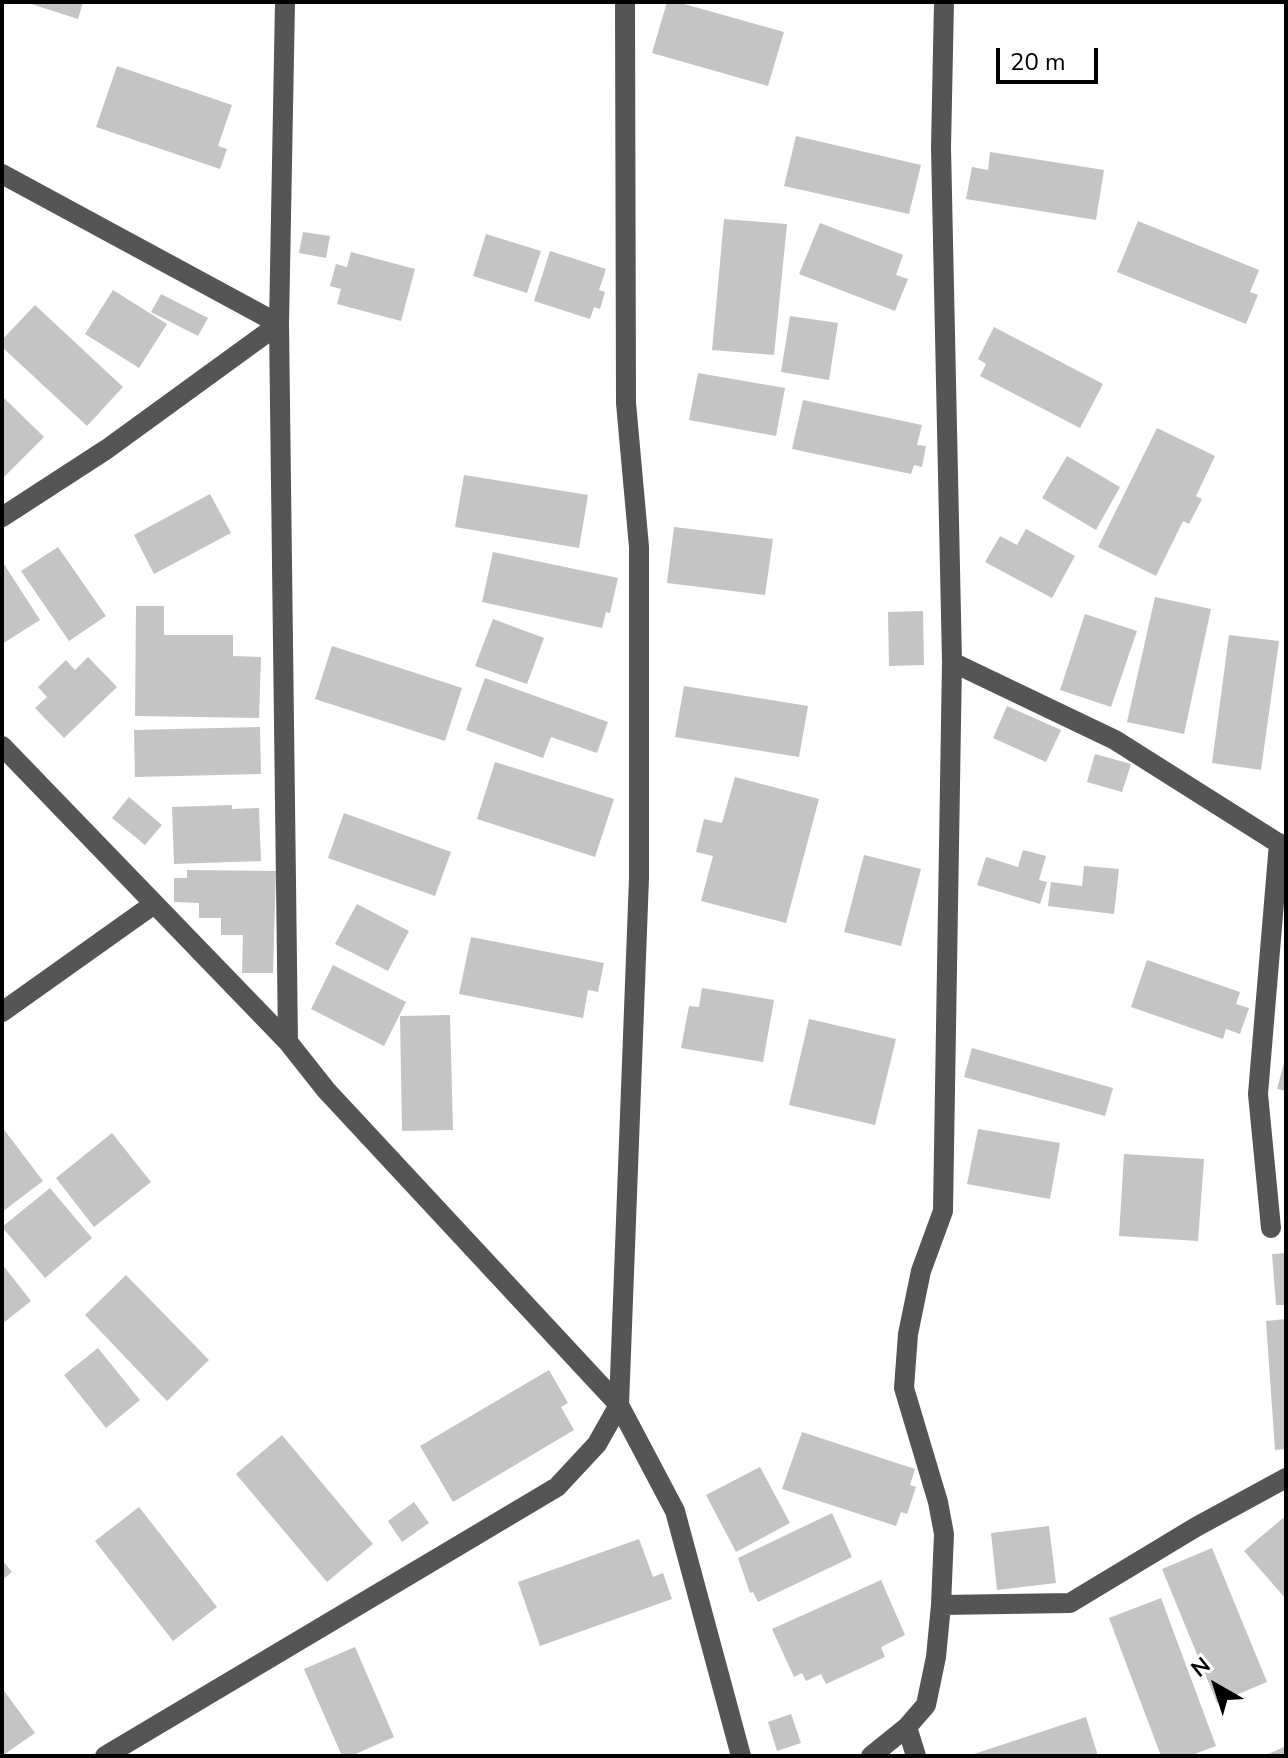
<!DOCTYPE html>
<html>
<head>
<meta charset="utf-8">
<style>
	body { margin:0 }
	#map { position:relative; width:1288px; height:1758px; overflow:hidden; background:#fff; font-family:"Nunito Sans",sans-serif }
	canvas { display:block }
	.frame { position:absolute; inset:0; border:4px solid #000; pointer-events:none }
	.north { position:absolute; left:1176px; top:1646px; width:80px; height:80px; -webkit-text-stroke:6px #fff; paint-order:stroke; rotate:321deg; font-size:22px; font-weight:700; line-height:32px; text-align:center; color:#000 }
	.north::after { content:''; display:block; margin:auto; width:28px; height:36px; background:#000; clip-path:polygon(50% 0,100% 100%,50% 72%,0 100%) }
	.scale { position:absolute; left:996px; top:48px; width:102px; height:36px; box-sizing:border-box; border:4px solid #000; border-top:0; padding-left:10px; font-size:24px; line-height:28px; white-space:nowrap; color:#000; -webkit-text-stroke:6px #fff; paint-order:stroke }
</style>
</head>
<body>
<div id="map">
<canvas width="1288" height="1758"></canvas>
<div class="frame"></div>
<div class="north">N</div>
<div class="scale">20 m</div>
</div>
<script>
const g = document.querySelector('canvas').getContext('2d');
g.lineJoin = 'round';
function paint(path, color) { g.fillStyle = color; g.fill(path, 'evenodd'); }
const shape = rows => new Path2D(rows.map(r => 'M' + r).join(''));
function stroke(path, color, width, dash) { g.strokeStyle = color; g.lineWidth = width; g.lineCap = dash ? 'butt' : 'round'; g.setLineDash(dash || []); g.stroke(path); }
const building = shape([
	[25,2,83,2,78,19],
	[667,2,677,2,784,32,768,86,652,53],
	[117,66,232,105,218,146,227,149,220,169,96,127],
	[796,136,921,165,909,214,784,186],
	[990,152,1104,170,1096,220,966,199,972,167,988,170],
	[724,219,787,224,774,355,712,350],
	[1138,221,1259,270,1250,292,1258,295,1246,324,1117,272],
	[820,223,903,255,896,275,908,279,895,311,799,274],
	[303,232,330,236,326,258,299,253],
	[486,234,541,251,527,293,473,276],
	[550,251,606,269,599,290,605,292,600,309,594,307,590,319,534,301],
	[351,252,415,269,401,321,337,304,341,289,330,286,336,264,347,267],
	[113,290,167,324,139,368,85,334],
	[161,294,208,318,198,336,151,312],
	[35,305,123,387,87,426,2,347,2,340],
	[790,316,838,323,829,380,781,372],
	[994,327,1103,384,1080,428,980,376,986,364,978,359],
	[698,373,785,388,776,436,689,420],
	[2,396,44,437,2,479],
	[803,400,922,425,917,445,926,446,922,467,914,465,911,474,792,449],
	[1157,428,1215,456,1196,496,1202,499,1189,524,1183,521,1156,576,1098,547],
	[1067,456,1120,487,1096,530,1042,498],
	[464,475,588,495,579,548,455,527],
	[210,494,231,533,154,574,134,535],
	[674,527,773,539,765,595,667,583],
	[1026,529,1075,556,1052,598,985,562,1000,536,1017,545],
	[58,547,106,616,69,641,21,571],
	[493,552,618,578,610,613,606,612,602,628,482,602],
	[2,561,40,620,2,644],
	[1155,597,1211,609,1184,734,1127,722],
	[136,606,164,606,164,635,233,635,233,656,261,657,259,718,135,716],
	[923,611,924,665,889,666,888,612],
	[1085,614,1137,631,1111,707,1060,690],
	[493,619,544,638,527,684,475,666],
	[1229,635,1279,641,1261,770,1212,763],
	[332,646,462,688,445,741,315,699],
	[88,657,117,687,64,738,35,708,47,697,38,687,66,660,75,670],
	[485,678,608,722,597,753,551,737,543,758,466,730],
	[684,686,808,706,799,757,675,737],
	[1007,706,1061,730,1046,762,993,738],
	[260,727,261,774,135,777,134,730],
	[1095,754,1131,764,1122,792,1087,782],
	[495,762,614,799,595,857,477,819],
	[735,777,819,799,786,923,701,901,713,856,696,852,704,819,722,823],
	[129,797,162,825,145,845,112,818],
	[232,805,232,809,259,808,261,861,174,864,172,807],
	[344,813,451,852,435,896,328,858],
	[1023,850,1046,856,1039,880,1047,882,1040,904,977,885,986,857,1018,867],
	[864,855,921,869,901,946,844,932],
	[1084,866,1119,869,1114,914,1048,906,1051,882,1082,886],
	[187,870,276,871,273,973,242,973,243,935,221,935,221,918,199,918,199,903,174,902,174,878,187,878],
	[357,904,409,931,388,971,335,944],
	[471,937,604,963,598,992,588,990,583,1018,459,994],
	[1147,960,1240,992,1236,1004,1249,1008,1240,1034,1226,1029,1223,1039,1131,1007],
	[333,965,406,1002,384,1046,311,1009],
	[702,988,774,1000,763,1062,681,1048,689,1006,699,1007],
	[450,1015,453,1130,402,1131,400,1016],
	[809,1019,896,1039,875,1125,789,1105],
	[972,1048,1113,1088,1105,1116,964,1077],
	[1285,1059,1286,1059,1286,1091,1277,1089],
	[2,1127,43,1181,2,1212],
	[978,1129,1060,1143,1050,1199,967,1184],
	[112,1133,151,1182,94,1227,56,1178],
	[1124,1154,1204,1159,1198,1241,1119,1236],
	[50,1188,92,1238,45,1278,2,1227],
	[1286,1253,1286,1305,1276,1305,1272,1254],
	[2,1264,31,1301,2,1324],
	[126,1275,209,1360,167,1401,85,1315],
	[1286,1319,1286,1449,1275,1450,1266,1321],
	[98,1348,140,1400,106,1428,64,1375],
	[549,1370,568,1403,561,1407,574,1430,453,1502,420,1446],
	[802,1432,915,1469,910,1485,916,1487,907,1514,901,1512,896,1526,782,1489],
	[282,1435,373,1544,327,1582,236,1474],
	[760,1467,790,1523,736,1552,706,1495],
	[414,1502,429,1523,402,1542,388,1521],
	[139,1507,217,1607,173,1641,95,1541],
	[832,1513,852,1557,758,1602,753,1592,750,1593,738,1558],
	[1283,1518,1286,1522,1286,1599,1244,1551],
	[1049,1526,1056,1583,997,1590,991,1533],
	[639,1539,653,1577,663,1573,672,1599,540,1646,518,1582],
	[1212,1548,1267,1682,1217,1703,1162,1569],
	[2,1560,12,1572,2,1580],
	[881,1580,905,1635,881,1647,885,1657,826,1684,821,1674,806,1681,802,1673,794,1677,772,1629],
	[1161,1598,1216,1746,1189,1756,1161,1756,1109,1618],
	[355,1647,394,1737,351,1756,342,1756,304,1669],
	[2,1688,35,1733,2,1756],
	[791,1714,801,1743,777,1751,768,1722],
	[1086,1717,1098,1756,971,1756,971,1755],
	[1286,1746,1286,1756,1264,1756]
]);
const minor = shape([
	[285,2,279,324,288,1042,326,1090,619,1405,675,1511,741,1756],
	[2,174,279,324,107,449,2,517],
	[952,662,1115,740,1286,848],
	[2,746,288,1042],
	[2,1012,154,904],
	[1271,1228,1258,1094,1279,843],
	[941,1605,1070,1603,1196,1527,1286,1478],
	[907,1727,916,1756],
	[105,1756,557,1487,597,1444,619,1405,639,878,639,547,626,403,625,2],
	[871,1756,907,1727,926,1705,936,1657,941,1605,944,1534,938,1502,904,1388,908,1334,921,1271,943,1211,952,662,941,147,944,2]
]);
paint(building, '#c4c4c4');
stroke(minor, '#555', 20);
</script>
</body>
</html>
